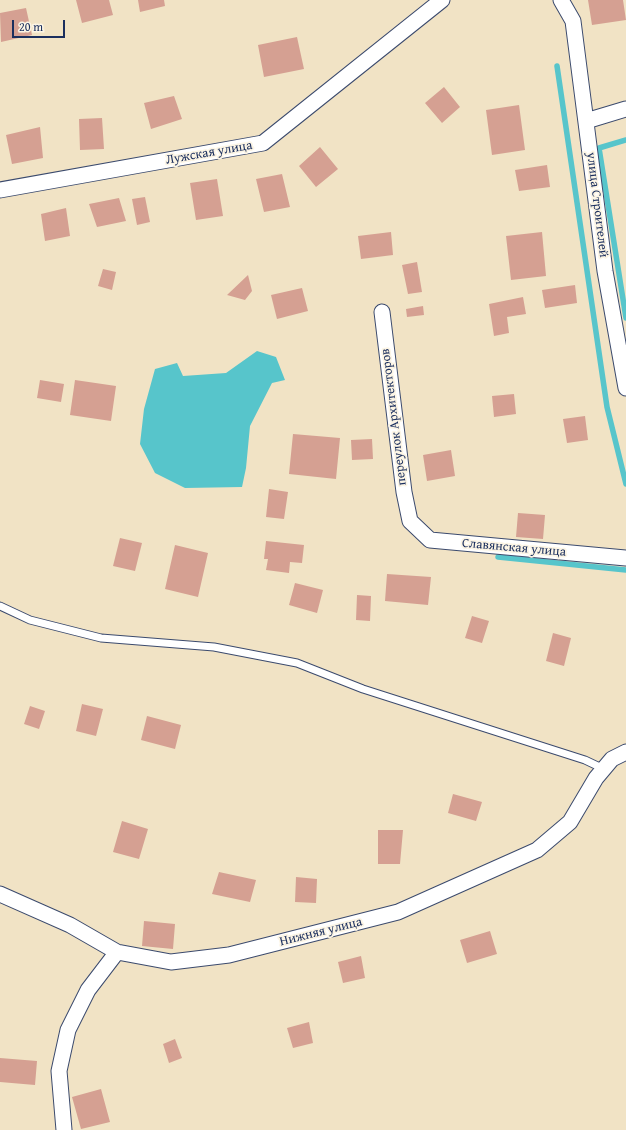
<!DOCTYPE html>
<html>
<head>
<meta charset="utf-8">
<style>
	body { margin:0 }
	#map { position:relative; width:626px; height:1130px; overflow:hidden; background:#f1e3c5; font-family:"Gentium Book Plus",serif }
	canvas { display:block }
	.scale { position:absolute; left:12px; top:20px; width:53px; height:18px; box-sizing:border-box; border:2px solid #1b2f5e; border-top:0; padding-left:5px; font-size:12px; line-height:14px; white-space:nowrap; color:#1b2f5e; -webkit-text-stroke:3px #fcf5e5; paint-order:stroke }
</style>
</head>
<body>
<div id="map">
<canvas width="626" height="1130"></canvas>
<div class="scale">20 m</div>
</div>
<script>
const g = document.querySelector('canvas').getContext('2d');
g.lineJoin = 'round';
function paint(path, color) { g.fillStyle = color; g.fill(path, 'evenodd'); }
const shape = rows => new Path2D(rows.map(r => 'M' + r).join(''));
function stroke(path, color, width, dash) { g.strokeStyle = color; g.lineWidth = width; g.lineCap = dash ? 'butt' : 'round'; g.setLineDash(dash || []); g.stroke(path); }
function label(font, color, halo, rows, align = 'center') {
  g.font = font + ' "Gentium Book Plus",serif'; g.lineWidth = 3.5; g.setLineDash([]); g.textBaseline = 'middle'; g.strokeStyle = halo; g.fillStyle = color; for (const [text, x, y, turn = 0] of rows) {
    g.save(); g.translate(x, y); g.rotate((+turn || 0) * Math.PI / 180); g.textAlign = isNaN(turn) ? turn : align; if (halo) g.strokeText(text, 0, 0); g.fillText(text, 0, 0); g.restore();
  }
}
const water = shape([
	[257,351,276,357,285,380,272,383,250,426,246,468,242,487,185,488,155,473,140,444,144,409,155,369,177,363,183,376,226,373]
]);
const stream = shape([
	[557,66,607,407,626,484],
	[626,140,599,148,626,318],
	[498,557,626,570]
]);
const building = shape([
	[76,0,109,0,113,15,82,23],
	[138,0,164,0,165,6,140,12],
	[588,0,623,0,626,20,592,25],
	[26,8,32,35,1,42,0,13],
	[297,37,304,69,264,77,258,45],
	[444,87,460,107,442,123,425,103],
	[174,96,182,119,151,129,144,103],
	[519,105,525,150,492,155,486,110],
	[102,118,104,149,80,150,79,119],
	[40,127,43,158,12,164,6,135],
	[320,147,338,169,316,187,299,166],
	[547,165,550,187,519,191,515,170],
	[282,174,290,207,264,212,256,179],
	[217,179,223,216,196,220,190,183],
	[145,197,150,222,137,225,132,199],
	[119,198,126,221,97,227,89,204],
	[66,208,70,236,45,241,41,214],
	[391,232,393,255,361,259,358,236],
	[542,232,546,276,511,280,506,236],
	[417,262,422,292,408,294,402,265],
	[103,269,116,272,112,290,98,286],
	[248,275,252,291,245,300,227,295],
	[575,285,577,303,545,308,542,290],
	[302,288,308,311,277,319,271,295],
	[523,297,526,314,507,317,509,333,494,336,489,304],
	[423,306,424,315,407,317,406,309],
	[40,380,64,384,61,402,37,398],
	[75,380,116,386,111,421,70,415],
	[514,394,516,414,494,417,492,396],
	[585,416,588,440,567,443,563,419],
	[293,434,340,438,336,479,289,474],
	[372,439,373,459,352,460,351,440],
	[451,450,455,476,427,481,423,455],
	[269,489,288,492,284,519,266,517],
	[518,513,545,515,543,539,516,537],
	[120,538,142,543,135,571,113,566],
	[266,541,304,545,302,563,290,562,289,573,266,570,268,559,264,559],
	[175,545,208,553,198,597,165,589],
	[387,574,431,577,428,605,385,601],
	[295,583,323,590,317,613,289,605],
	[357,595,371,596,370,621,356,620],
	[472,616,489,621,482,643,465,638],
	[553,633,571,638,564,666,546,661],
	[82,704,103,709,96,736,76,731],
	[30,706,45,711,39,729,24,724],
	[147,716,181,725,175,749,141,740],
	[453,794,482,802,476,821,448,813],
	[122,821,148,829,139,859,113,852],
	[378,830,403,830,400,864,378,864],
	[219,872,256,880,250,902,212,894],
	[296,877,317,879,316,903,295,902],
	[144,921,175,924,173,949,142,946],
	[490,931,497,954,467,963,460,940],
	[361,956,365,978,343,983,338,962],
	[309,1022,313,1043,293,1048,287,1028],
	[175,1039,182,1058,169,1063,163,1044],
	[0,1058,37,1061,35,1085,0,1082],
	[101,1089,110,1122,81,1129,72,1097]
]);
const lane = shape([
	[0,606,30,620,101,638,214,647,297,663,363,689,585,760,604,769]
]);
const street = shape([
	[561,0,573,21,605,271,626,388],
	[586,121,626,109],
	[0,190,263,143,442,0],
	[382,312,404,492,410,521,430,540,626,558],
	[0,894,70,925,117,952,171,962,229,955,398,912,537,850,570,822,596,778,612,759,626,752],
	[64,1130,59,1071,68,1030,88,990,117,952]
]);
const streetNames = [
	["Лужская улица",209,153,-10],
	["улица Строителей",597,205,83],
	["переулок Архитекторов",394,417,-97],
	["Славянская улица",514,548,5],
	["Нижняя улица",321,932,-14]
];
paint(water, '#57c5cb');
stroke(stream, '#57c5cb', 5.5);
paint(building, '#d5a092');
stroke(lane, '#3b4a6d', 9);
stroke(street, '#3b4a6d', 17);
stroke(lane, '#fff', 7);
stroke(street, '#fff', 15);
label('13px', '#1b2f5e', '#fcf5e5', streetNames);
</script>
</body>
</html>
